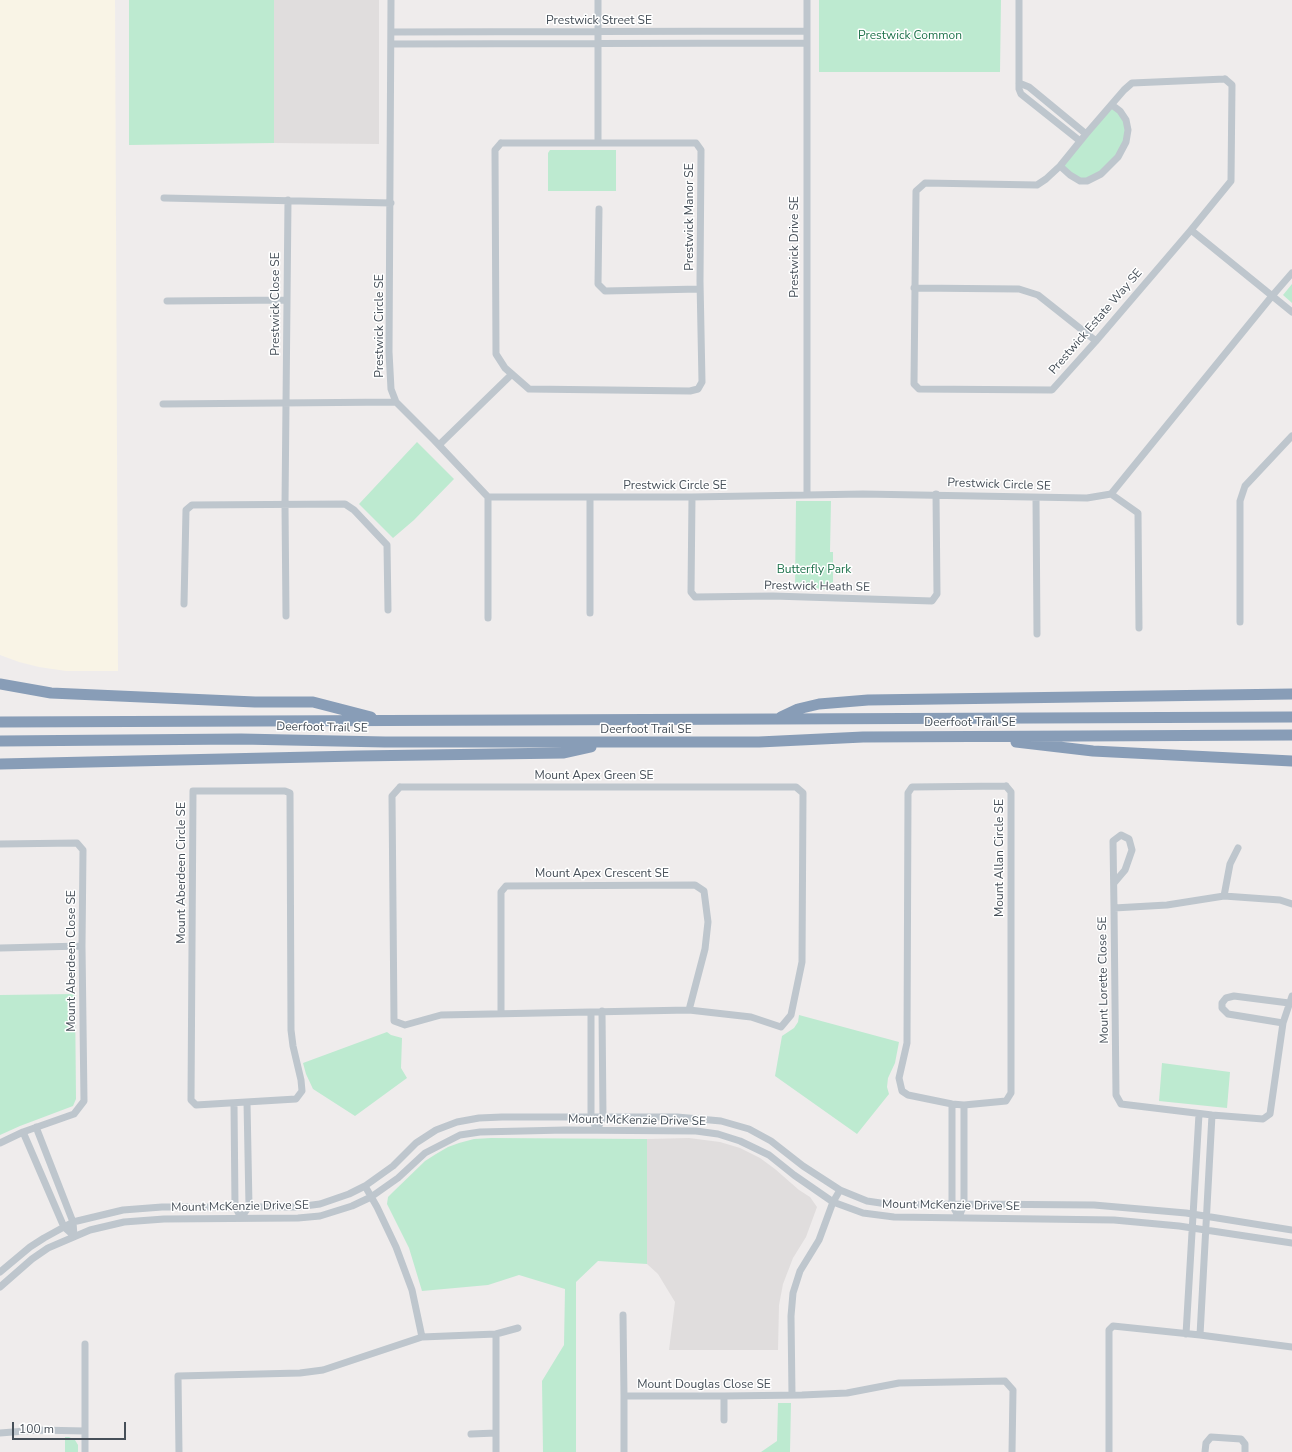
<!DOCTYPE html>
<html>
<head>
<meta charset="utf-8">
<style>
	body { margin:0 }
	#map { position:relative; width:1292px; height:1452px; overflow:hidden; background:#efecec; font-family:"Nunito Sans",sans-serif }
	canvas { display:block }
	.scale { position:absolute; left:12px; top:1422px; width:114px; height:18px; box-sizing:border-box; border:2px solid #464f58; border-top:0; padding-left:5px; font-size:12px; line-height:14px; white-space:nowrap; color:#464f58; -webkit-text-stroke:3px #fff; paint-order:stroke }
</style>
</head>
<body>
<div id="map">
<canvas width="1292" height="1452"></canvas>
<div class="scale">100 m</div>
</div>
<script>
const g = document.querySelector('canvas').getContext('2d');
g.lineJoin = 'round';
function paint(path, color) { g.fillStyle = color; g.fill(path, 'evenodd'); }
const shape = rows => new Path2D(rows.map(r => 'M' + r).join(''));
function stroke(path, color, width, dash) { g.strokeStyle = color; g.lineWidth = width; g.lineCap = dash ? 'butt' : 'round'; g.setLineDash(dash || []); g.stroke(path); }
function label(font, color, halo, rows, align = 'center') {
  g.font = font + ' "Nunito Sans",sans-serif'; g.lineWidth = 3; g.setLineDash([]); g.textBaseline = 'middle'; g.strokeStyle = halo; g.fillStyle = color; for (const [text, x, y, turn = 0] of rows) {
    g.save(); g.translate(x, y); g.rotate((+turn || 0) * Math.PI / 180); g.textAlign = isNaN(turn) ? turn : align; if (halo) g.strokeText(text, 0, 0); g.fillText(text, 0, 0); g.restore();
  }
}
const commercial = shape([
	[0,0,115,0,118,671,66,671,39,667,19,662,0,655]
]);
const education = shape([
	[274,0,379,0,379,144,274,143],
	[689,1138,720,1142,740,1148,760,1158,775,1169,799,1190,810,1197,817,1207,806,1237,793,1258,783,1284,779,1305,778,1350,669,1350,675,1302,658,1274,647,1264,647,1139]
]);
const green = shape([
	[129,0,274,0,274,143,129,145],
	[819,0,1001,0,1000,72,819,72],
	[1111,106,1126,120,1126,142,1101,174,1080,181,1060,166],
	[550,150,616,150,616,191,548,191,548,153],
	[1292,284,1292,303,1283,295],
	[417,442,454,479,414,520,393,538,359,504],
	[796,501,831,501,830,552,833,552,833,589,795,588],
	[75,994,76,1099,73,1106,20,1126,0,1135,0,995],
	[799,1015,899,1042,895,1063,888,1078,887,1087,889,1094,857,1134,775,1076,782,1036,794,1028,798,1022],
	[387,1032,391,1035,402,1038,401,1068,407,1078,355,1116,313,1089,306,1074,303,1063],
	[1162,1063,1230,1072,1227,1108,1159,1101],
	[491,1138,647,1139,647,1264,598,1261,576,1282,576,1452,543,1452,542,1381,564,1345,565,1289,519,1275,488,1285,422,1291,409,1248,387,1204,388,1197,392,1193,425,1161,436,1154,448,1147,459,1143,474,1139],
	[778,1403,791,1403,790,1452,761,1452,777,1441],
	[65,1437,69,1437,75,1440,78,1445,78,1452,65,1452]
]);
const minor = shape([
	[391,0,389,352,391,389,396,402,434,440,488,497,692,497,863,494,1087,498,1111,494,1272,296,1292,273],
	[807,0,807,495],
	[1019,0,1019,89,1021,94,1080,141],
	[391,32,806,31],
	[391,44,806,43],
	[1225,79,1232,85,1231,181,1191,230,1096,341,1052,390,919,389,914,384,916,191,925,183,1037,185,1046,179,1060,166,1086,134,1124,90,1132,83,1225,79],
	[1019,83,1029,87,1086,134],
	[501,143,696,143,701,150,700,281,702,382,698,389,690,391,529,389,505,368,496,354,495,150,501,143],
	[598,143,598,0],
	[1060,166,1070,175,1080,181,1087,181,1101,174,1118,157,1126,142,1128,130,1126,120,1120,111,1112,105],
	[164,198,391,203],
	[599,209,598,284,605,291,700,289],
	[1191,230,1292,312],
	[914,288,1019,289,1038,295,1096,341],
	[167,301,287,300],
	[163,404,396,402],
	[439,445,512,374],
	[1111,494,1138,513,1139,628],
	[488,497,488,618],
	[590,497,590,613],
	[692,497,691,592,695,597,773,596,932,601,937,594,936,494],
	[1036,498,1037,634],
	[184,604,186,510,192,505,345,504,354,510,387,545,388,610],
	[286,616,285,505,288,200],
	[1240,622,1240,501,1245,486,1292,436],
	[1006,786,1011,792,1011,1093,1006,1101,964,1105,952,1104,908,1095,902,1091,899,1078,907,1043,908,793,912,787,1006,786],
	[400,787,796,787,803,793,802,962,791,1015,781,1027,751,1017,689,1010,441,1015,405,1025,394,1021,392,796,400,787],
	[193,791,285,791,290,793,291,1030,293,1046,301,1080,302,1091,296,1099,196,1105,191,1100,193,791],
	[0,844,77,843,83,850,82,946,84,1101,74,1114,23,1132,0,1143],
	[1114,883,1125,870,1132,850,1129,839,1121,835,1113,841,1114,908],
	[1224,896,1230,864,1238,848],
	[1292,904,1280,900,1224,896,1167,905,1114,908,1116,1095,1121,1104,1212,1115,1263,1119,1270,1114,1283,1023,1292,996],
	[0,948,82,946],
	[591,1012,591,1117,597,1130],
	[501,1013,501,892,506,886,695,885,704,891,708,922,705,949,689,1010],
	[1283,1023,1228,1014,1222,1008,1222,1003,1226,998,1234,996,1289,1003],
	[234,1103,235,1206,241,1218,249,1206,247,1102],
	[952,1104,952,1205,959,1217],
	[36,1127,73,1222,74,1236],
	[597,1130,603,1117,602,1011],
	[23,1132,64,1227,74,1236],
	[365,1186,377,1207,396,1247,412,1290,422,1337],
	[959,1217,964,1204,964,1105],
	[0,1272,30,1247,44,1238,73,1222,123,1210,162,1207,297,1207,320,1204,349,1194,365,1186,393,1166,416,1143,436,1130,457,1122,479,1118,502,1117,677,1117,721,1121,749,1129,771,1141,803,1166,840,1190,867,1201,894,1205,964,1204,1094,1205,1186,1213,1292,1230],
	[0,1287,32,1259,48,1248,90,1230,124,1222,164,1219,298,1218,320,1216,352,1206,371,1197,398,1178,425,1153,460,1135,480,1132,565,1130,696,1131,718,1134,740,1141,769,1155,794,1175,833,1202,863,1213,894,1217,1114,1220,1179,1226,1292,1243],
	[623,1315,624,1396],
	[496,1334,518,1328],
	[1186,1334,1199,1114],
	[1200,1335,1212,1115],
	[85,1344,85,1431],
	[792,1395,791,1316,793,1293,800,1271,819,1240,833,1202,840,1190],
	[724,1420,724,1396],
	[0,1433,38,1430,85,1431,85,1452],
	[471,1434,496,1433],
	[179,1452,178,1376,300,1373,323,1370,422,1337,496,1334,496,1452],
	[624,1452,624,1396,724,1396,802,1395,847,1393,899,1383,1005,1381,1013,1390,1012,1452],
	[1109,1452,1109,1330,1113,1326,1200,1335,1292,1347],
	[1205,1452,1206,1443,1211,1437,1241,1439,1245,1444,1245,1452]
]);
const highway = shape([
	[0,684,51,693,255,702,313,702,371,717],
	[781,717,798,709,819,704,868,700,1292,694],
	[0,722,1292,717],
	[0,741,241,739,385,742,759,742,863,737,1292,735],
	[1016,742,1093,751,1292,761],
	[0,764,357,756,564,753,591,747]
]);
const streetNames = [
	["Prestwick Street SE",599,21],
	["Prestwick Manor SE",690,217,-90],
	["Prestwick Drive SE",795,247,-90],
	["Prestwick Close SE",276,304,-90],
	["Prestwick Estate Way SE",1096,322,-49],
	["Prestwick Circle SE",380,326,-90],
	["Prestwick Circle SE",999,485,2],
	["Prestwick Circle SE",675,486],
	["Prestwick Heath SE",817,587,1],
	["Deerfoot Trail SE",970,723],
	["Deerfoot Trail SE",322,728,1],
	["Deerfoot Trail SE",646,730],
	["Mount Apex Green SE",594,776],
	["Mount Allan Circle SE",1000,858,-90],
	["Mount Aberdeen Circle SE",182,873,-90],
	["Mount Apex Crescent SE",602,874],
	["Mount Aberdeen Close SE",72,961,-90],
	["Mount Lorette Close SE",1104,980,-91],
	["Mount McKenzie Drive SE",637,1121,1],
	["Mount McKenzie Drive SE",951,1206,1],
	["Mount McKenzie Drive SE",240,1207,-1],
	["Mount Douglas Close SE",704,1385]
];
const parkNames = [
	["Prestwick Common",910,36],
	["Butterfly Park",814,570]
];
paint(commercial, '#f9f4e6');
paint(education, '#e0dddd');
paint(green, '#bdead0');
stroke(minor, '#bec6cd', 7);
stroke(highway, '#889db7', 11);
label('12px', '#464f58', '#fff', streetNames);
label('12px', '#1e724b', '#fff', parkNames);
</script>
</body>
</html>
